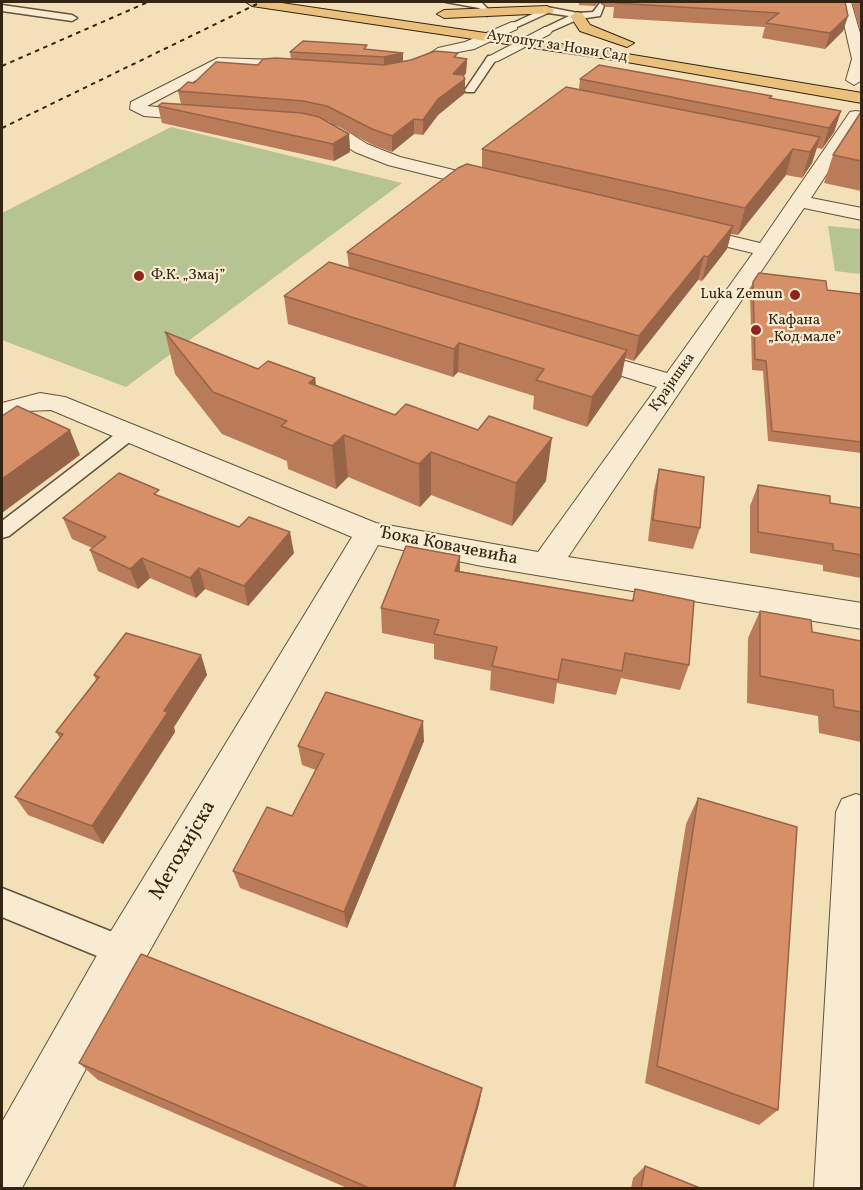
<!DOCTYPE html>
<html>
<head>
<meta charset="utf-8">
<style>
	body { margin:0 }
	#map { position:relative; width:863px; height:1190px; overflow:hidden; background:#f4e0b8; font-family:Vollkorn,serif }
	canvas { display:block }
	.frame { position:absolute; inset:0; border:3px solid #342412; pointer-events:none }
</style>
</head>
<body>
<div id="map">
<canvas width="863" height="1190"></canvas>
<div class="frame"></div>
</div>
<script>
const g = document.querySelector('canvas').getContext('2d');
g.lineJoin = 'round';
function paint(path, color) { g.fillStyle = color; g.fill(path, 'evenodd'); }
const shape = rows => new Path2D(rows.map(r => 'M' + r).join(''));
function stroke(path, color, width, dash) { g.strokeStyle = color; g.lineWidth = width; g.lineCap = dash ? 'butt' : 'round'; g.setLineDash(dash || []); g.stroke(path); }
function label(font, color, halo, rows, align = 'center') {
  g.font = font + ' Vollkorn,serif'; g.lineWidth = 4.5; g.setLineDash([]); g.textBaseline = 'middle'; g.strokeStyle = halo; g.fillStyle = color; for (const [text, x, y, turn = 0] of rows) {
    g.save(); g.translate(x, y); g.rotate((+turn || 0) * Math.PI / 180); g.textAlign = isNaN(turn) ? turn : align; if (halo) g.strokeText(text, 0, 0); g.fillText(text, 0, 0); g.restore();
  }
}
const green = shape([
	[171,127,402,183,126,387,2,340,2,213],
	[828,226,861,229,861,274,835,271]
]);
const lane = shape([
	[446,2,482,3,492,13,487,16,479,8,446,2],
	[600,3,604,6,600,16,579,19,545,34,540,31,542,29,569,16,548,13,515,28,507,26,547,7,578,13,593,12,600,3],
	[2,5,72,15,77,18,72,21,2,11,2,5],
	[488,56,497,58,474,92,466,92,465,90,488,56],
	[129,427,136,429,138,433,136,437,9,536,2,538,2,521,122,429,129,427],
	[2,888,135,941,139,952,135,963,124,967,2,917,2,888]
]);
const street = shape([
	[839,2,851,2,862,40,862,80,854,85,846,80,852,59,839,2],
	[512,22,517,23,517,29,474,49,448,54,436,62,402,73,394,68,397,65,426,56,438,48,465,42,512,22],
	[545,27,552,31,550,34,498,61,493,62,486,58,545,27],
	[218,58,306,61,314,66,306,71,221,67,147,106,210,112,212,116,204,121,144,116,130,109,131,102,218,58],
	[856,111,862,112,862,120,811,198,862,208,862,220,804,208,568,557,862,603,862,629,482,566,378,545,140,968,22,1188,2,1188,2,1122,108,936,352,537,51,410,27,411,2,421,2,403,40,393,65,397,376,523,538,552,657,387,571,360,568,355,571,350,580,348,667,373,753,253,678,235,675,231,678,227,685,225,760,243,850,112,856,111],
	[309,119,339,126,367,144,400,157,499,181,502,185,492,191,388,165,355,152,327,134,303,128,301,124,303,120,309,119],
	[856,794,862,796,862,1188,814,1188,836,812,842,799,856,794]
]);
const primary = shape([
	[246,2,275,2,621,53,862,93,862,103,621,61,252,6,246,2],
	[547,6,554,10,552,13,444,18,437,14,444,10,547,6],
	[577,12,582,13,590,25,634,43,627,47,580,31,570,16,577,12]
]);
const rail = shape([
	[2,66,148,2],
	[2,128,261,2]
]);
const wall = shape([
	[579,2,599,2,595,6,579,5],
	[601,2,845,2,848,16,843,31,825,49,762,38,765,27,613,18,614,7,606,7],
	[852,2,861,2,861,33],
	[367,49,403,53,403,61,458,58,467,59,466,73,464,76,465,93,438,115,423,135,414,134,392,152,373,145,328,121,324,120,349,134,350,152,334,161,162,123,158,106,181,104,178,91,194,83,258,65,291,59,290,52],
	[580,79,771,98,841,111,834,132,822,149,817,148,812,163,802,178,786,175,738,235,731,234,727,249,702,281,698,280,634,361,625,358,621,378,587,427,533,409,534,396,458,372,453,377,288,324,284,296,349,268,347,252,482,167,482,149,579,89],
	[861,112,861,191,824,183,833,155],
	[753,282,861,294,861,453,768,441,763,371,752,370,750,292],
	[165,332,258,369,315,378,316,385,546,481,512,526,431,495,420,507,348,477,336,489,288,469,287,461,222,434,175,374],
	[659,469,700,528,693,549,648,541,654,490],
	[758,485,830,503,861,508,861,578,823,571,823,565,750,553,750,506],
	[160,496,294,553,248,606,205,589,196,598,150,578,138,589,98,571,90,550,92,548,72,539,63,518],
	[460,556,460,571,632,601,635,589,689,665,680,690,621,678,616,695,557,683,554,704,490,690,491,671,434,659,434,644,382,633,381,608],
	[760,611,812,632,861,641,861,742,819,733,818,716,747,703,748,638],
	[201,655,207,675,174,727,175,732,103,844,28,815,15,797,60,738,56,732,96,680,94,675],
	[424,741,347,928,240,888,233,871,292,816,316,770,302,765,298,746],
	[698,798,778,1110,759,1125,645,1083,686,824],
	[79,1063,482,1088,479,1104,455,1188,347,1188,98,1080],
	[645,1166,700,1188,631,1188,633,1178]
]);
const shadedWall = shape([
	[848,16,843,31,825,49,830,33],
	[403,53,403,61,384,65,384,57],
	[467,59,466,73,454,87,465,79,465,93,438,115,423,135,423,120,453,74],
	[841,111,834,132,822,149,829,128],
	[414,119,414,134,392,152,392,136],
	[349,134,350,152,334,161,333,144],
	[820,137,812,163,802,178,810,152],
	[793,149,786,175,738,235,745,208],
	[733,226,727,249,702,281,708,257],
	[704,256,698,280,634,361,639,336],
	[459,343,458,372,453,377,454,349],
	[627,350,621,378,587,427,592,397],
	[315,378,320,420,309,383],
	[70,430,80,455,2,513,2,479],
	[344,435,348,477,336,489,332,446],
	[552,438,546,481,512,526,516,483],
	[431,452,431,495,420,507,419,464],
	[290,532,294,553,248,606,244,586],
	[460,556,459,581,455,571],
	[142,558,150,578,138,589,130,569],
	[199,568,205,589,196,598,190,578],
	[201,655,207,675,174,727,175,732,103,844,92,826,164,711],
	[423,721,424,741,347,928,344,912],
	[482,1088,479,1104,455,1188,453,1188]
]);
const building = shape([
	[615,2,845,2,848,16,830,33,766,23,779,13,615,3,615,2],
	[303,41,367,45,364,49,403,53,384,57,290,52,303,41],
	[435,51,458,53,454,57,467,59,453,74,463,75,465,79,438,99,423,120,414,119,392,136,372,129,327,106,303,101,178,91,188,82,194,83,216,62,258,65,263,59,276,58,384,65,411,60,435,51],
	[599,65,772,96,769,98,841,111,829,128,580,79,599,65],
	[566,87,820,137,810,152,793,149,745,208,482,149,566,87],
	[162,103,302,113,319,117,349,134,333,144,158,106,162,103],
	[861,112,861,161,833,155,861,112],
	[467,164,733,226,708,257,704,256,639,336,347,252,458,168,467,164],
	[329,262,627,350,592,397,536,380,544,369,459,343,454,349,284,296,329,262],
	[759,273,826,281,827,290,861,294,861,442,772,431,766,361,755,359,753,282,759,273],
	[165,332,258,369,268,361,315,378,309,383,395,415,406,404,478,430,489,416,552,438,516,483,431,452,419,464,344,435,332,446,281,426,287,421,213,392,165,332],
	[17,406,70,430,2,479,2,416,17,406],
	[659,469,704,477,700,528,653,520,659,469],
	[119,473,159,490,154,494,239,527,249,517,290,532,244,586,199,568,190,578,142,558,130,569,90,550,106,537,63,518,119,473],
	[758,485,830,496,830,503,861,508,861,555,833,550,833,544,758,532,758,485],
	[406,546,460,556,455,571,633,601,635,589,694,601,689,665,625,653,622,671,562,659,558,680,492,666,497,647,434,634,439,620,381,608,406,546],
	[760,611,811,620,812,632,861,641,861,712,834,707,833,690,760,676,760,611],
	[126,633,201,655,164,711,168,712,92,826,15,797,63,734,56,732,99,677,94,675,126,633],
	[326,692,423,721,344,912,233,871,267,807,292,816,324,754,298,746,326,692],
	[698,798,797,827,778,1110,657,1066,698,798],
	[141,954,482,1088,453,1188,369,1188,79,1063,141,954],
	[645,1166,700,1188,641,1188,645,1166]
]);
const markers = [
	[139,276,6,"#8f2418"],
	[795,295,6,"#8f2418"],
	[756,330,6,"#8f2418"]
];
const farStreetnames = [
	["Аутопут за Нови Сад",557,47,9],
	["Крајишка",673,383,-55]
];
const farPoinames = [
	["Ф.К. „Змај”",151,276],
	["Luka Zemun",783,295,"right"],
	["Кафана",768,321],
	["„Код мале”",768,338]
];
const streetNames = [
	["Ђока Ковачевића",448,547,11]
];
const nearStreetnames = [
	["Метохијска",184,851,-60]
];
paint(green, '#b6c393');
stroke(lane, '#64533c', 3);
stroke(street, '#64533c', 2);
stroke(primary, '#342412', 2);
paint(lane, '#f8ebd1');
paint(street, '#f8ebd1');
paint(primary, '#eac07c');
stroke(rail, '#342412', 2, [4.5, 4.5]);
paint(wall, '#b97b59');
paint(shadedWall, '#966448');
paint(building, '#d78f67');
stroke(building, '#966448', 1.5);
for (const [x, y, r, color] of markers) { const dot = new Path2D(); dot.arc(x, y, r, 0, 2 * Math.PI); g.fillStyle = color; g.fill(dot); stroke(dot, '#f8ebd1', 2); }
label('15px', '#342412', '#f8ebd1', farStreetnames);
label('15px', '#342412', '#f8ebd1', farPoinames, 'left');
label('18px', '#342412', '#f8ebd1', streetNames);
label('21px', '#342412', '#f8ebd1', nearStreetnames);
</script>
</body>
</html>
